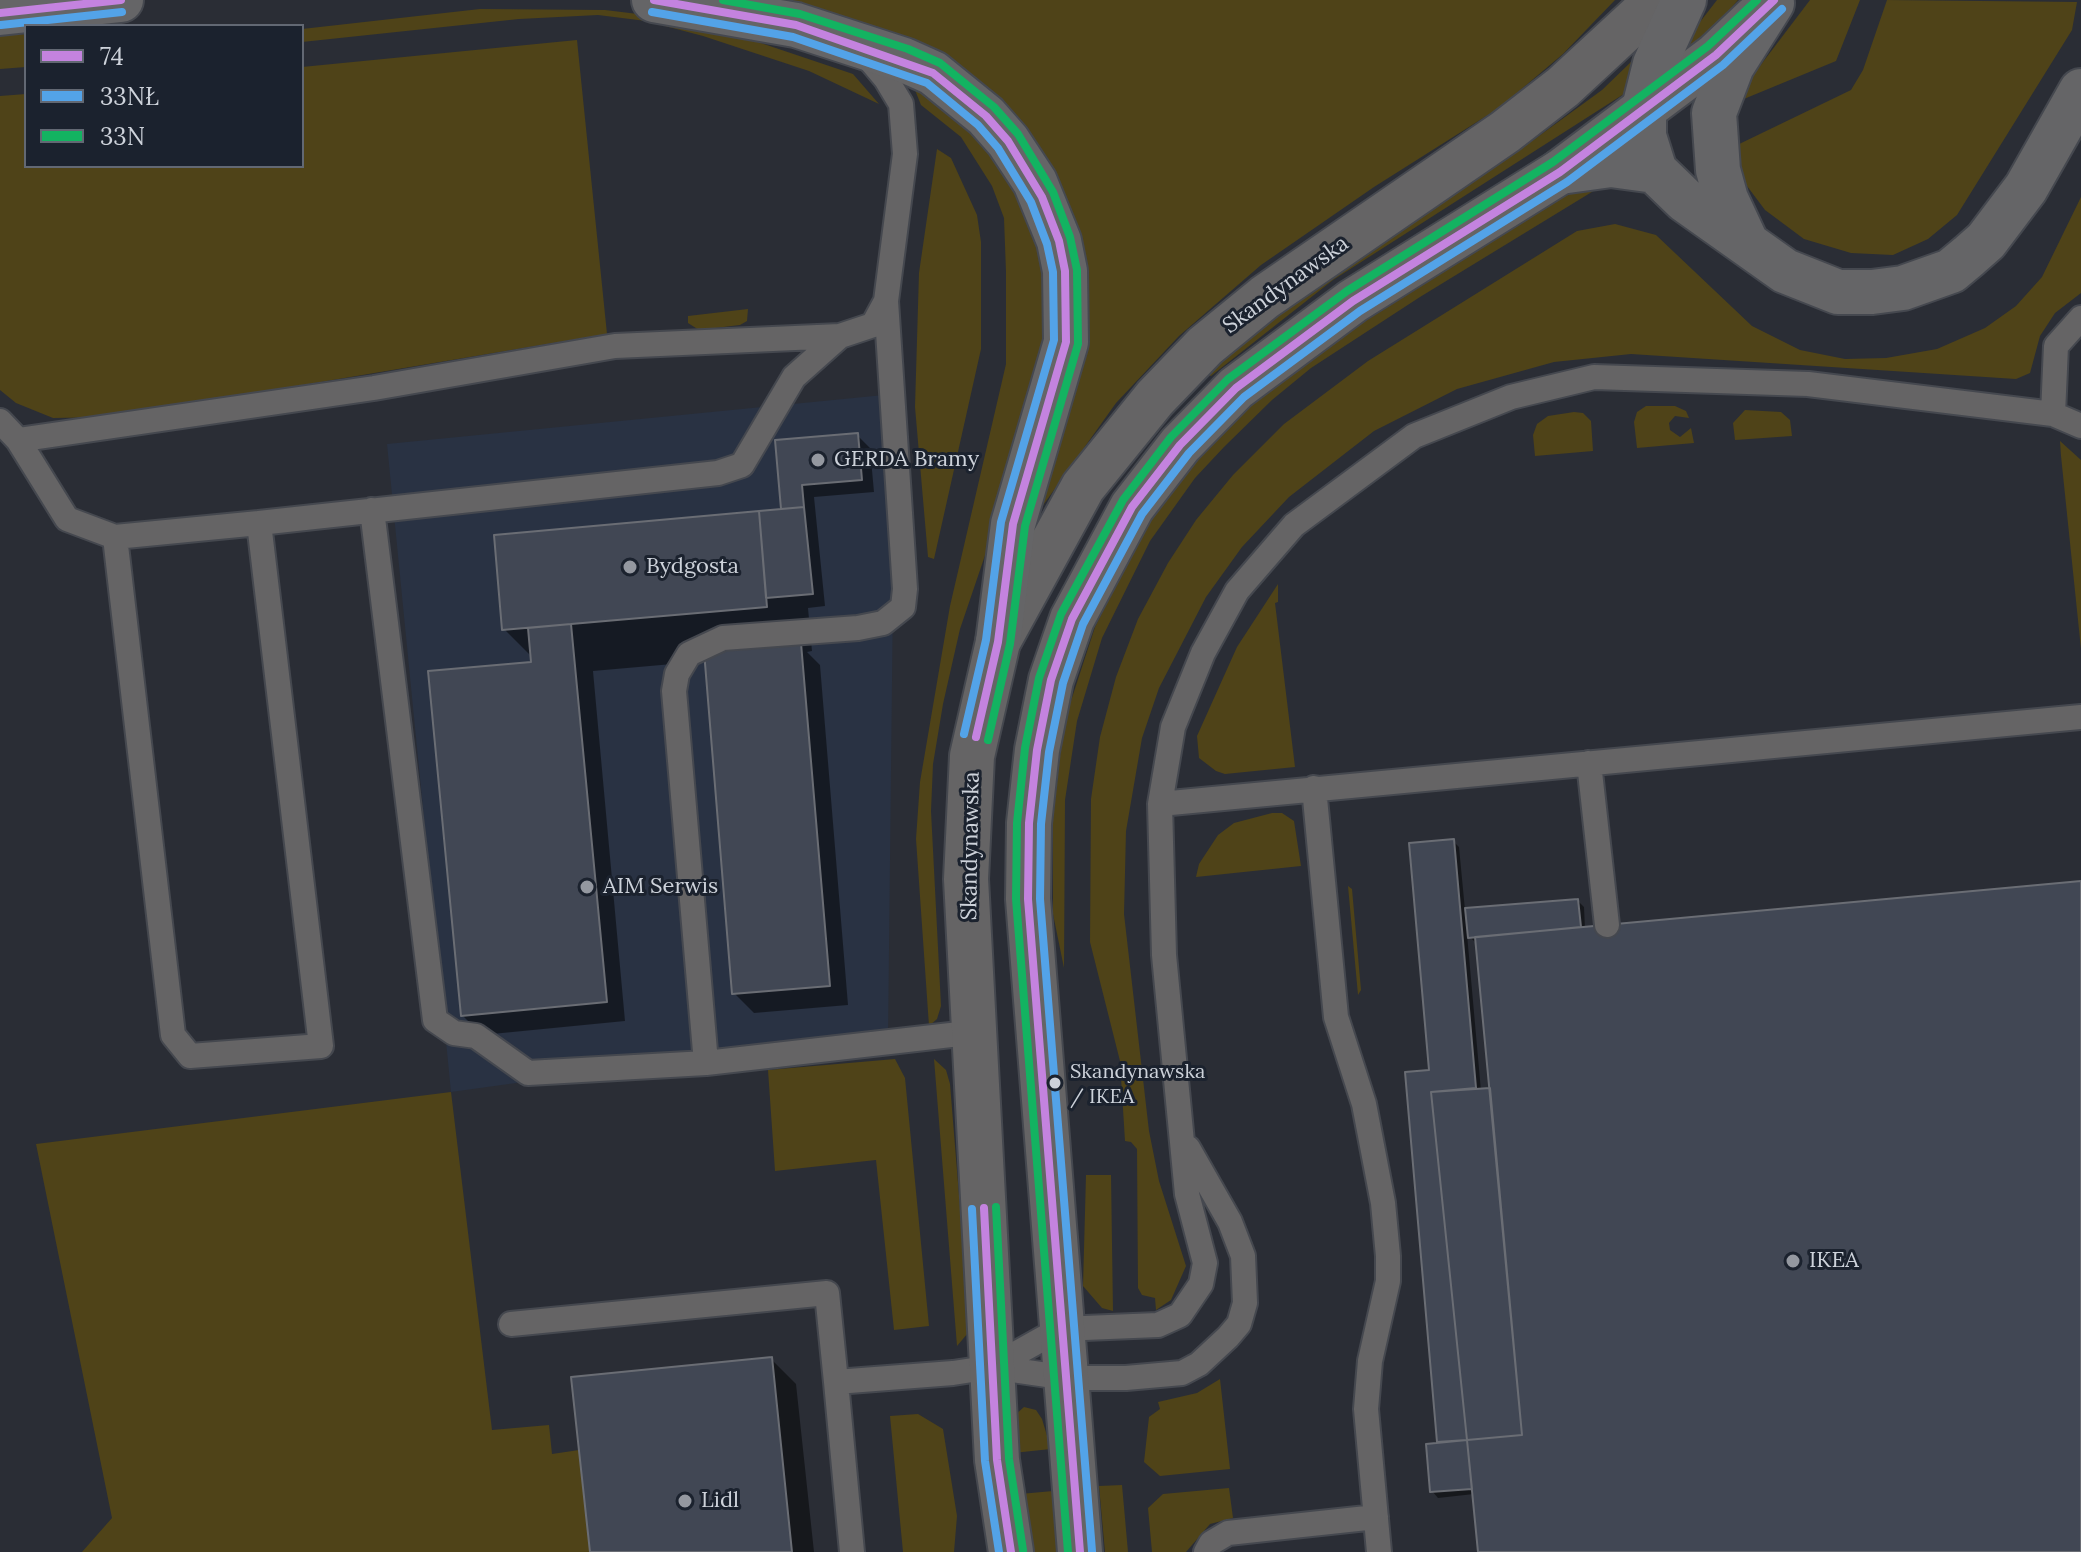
<!DOCTYPE html>
<html>
<head>
<meta charset="utf-8">
<style>
	body { margin:0 }
	#map { position:relative; width:2081px; height:1552px; overflow:hidden; background:#2a2d35; font-family:Lora,serif }
	canvas { display:block }
	.legend { position:absolute; left:24px; top:24px; width:280px; height:144px; box-sizing:border-box; background:#1b222e; border:2px solid #626873; margin:0; padding:10px 14px; list-style:none; font-size:24px; color:#cdd2da }
	.legend li { display:flex; align-items:center; gap:16px; height:40px }
	.legend b { width:40px; border:2px solid #626873 }
</style>
</head>
<body>
<div id="map">
<canvas width="2081" height="1552"></canvas>
<ul class="legend">
<li><b style="height:10px;background:#c483df"></b>74</li>
<li><b style="height:10px;background:#53a3e8"></b>33NŁ</li>
<li><b style="height:10px;background:#13b361"></b>33N</li>
</ul>
</div>
<script>
const g = document.querySelector('canvas').getContext('2d');
g.lineJoin = 'round';
function paint(path, color) { g.fillStyle = color; g.fill(path, 'evenodd'); }
const shape = rows => new Path2D(rows.map(r => 'M' + r).join(''));
function stroke(path, color, width, dash) { g.strokeStyle = color; g.lineWidth = width; g.lineCap = dash ? 'butt' : 'round'; g.setLineDash(dash || []); g.stroke(path); }
function label(font, color, halo, rows, align = 'center') {
  g.font = font + ' Lora,serif'; g.lineWidth = 6; g.setLineDash([]); g.textBaseline = 'middle'; g.strokeStyle = halo; g.fillStyle = color; for (const [text, x, y, turn = 0] of rows) {
    g.save(); g.translate(x, y); g.rotate((+turn || 0) * Math.PI / 180); g.textAlign = isNaN(turn) ? turn : align; if (halo) g.strokeText(text, 0, 0); g.fillText(text, 0, 0); g.restore();
  }
}
const built = shape([
	[884,395,893,592,888,1039,639,1066,451,1092,387,444]
]);
const green = shape([
	[749,0,1615,0,1563,54,1499,108,1374,187,1261,265,1179,336,1116,403,1029,525,1080,350,1013,123],
	[1717,0,1738,0,1704,40,1672,66,1679,49],
	[1810,0,1860,0,1836,61,1739,101,1747,83],
	[1887,0,2077,2,2072,30,1957,215,1928,239,1893,255,1851,253,1804,239,1765,210,1741,178,1733,147,1851,90,1863,70],
	[480,9,605,10,646,15,743,37,853,74,879,104,809,71,703,36,646,21,598,15,519,19,302,42,302,29],
	[26,34,26,67,0,69,0,36],
	[577,40,607,334,112,417,53,418,16,403,0,390,0,96,26,94,26,166,302,166,302,67],
	[1632,61,1627,92,1333,280,1211,376,1203,374,1261,326,1403,223,1532,141,1602,90],
	[911,80,1001,155,1043,246,1051,339,1031,420,960,629,943,704,933,764,931,811,941,1006,937,1019,929,1026,916,839,920,782,950,606,1006,364,1006,272,1004,218,992,186,961,137,921,105],
	[937,149,951,158,977,215,981,242,981,349,934,559,928,557,915,407,919,273],
	[1600,187,1420,297,1311,368,1272,400,1224,447,1195,478,1150,541,1102,638,1077,721,1065,800,1064,968,1053,914,1053,819,1060,755,1068,710,1095,627,1143,532,1174,487,1216,440,1263,394,1323,348,1566,194],
	[2081,197,2081,293,2055,313,2040,336,2030,373,2016,379,1631,354,1554,362,1457,389,1374,431,1289,497,1242,547,1206,597,1159,688,1142,738,1126,831,1124,914,1149,1131,1159,1181,1186,1266,1171,1300,1156,1310,1155,1298,1142,1295,1138,1288,1137,1149,1131,1142,1125,1141,1120,1061,1090,942,1091,799,1100,737,1116,677,1138,619,1168,563,1196,520,1233,475,1284,424,1368,361,1577,231,1615,224,1656,235,1752,326,1800,350,1845,359,1886,358,1937,349,1985,328,2016,306,2042,277],
	[748,309,747,321,740,325,699,330,688,323,688,316],
	[1646,406,1675,406,1686,411,1689,418,1675,416,1669,423,1670,430,1680,437,1691,428,1694,443,1637,448,1634,422,1637,412],
	[1745,410,1781,412,1790,420,1792,436,1735,440,1733,423],
	[1574,412,1583,413,1591,421,1593,451,1535,456,1533,435,1537,424,1548,416],
	[2060,441,2081,460,2081,649,2061,456],
	[1278,584,1278,602,1275,603,1295,767,1225,774,1216,771,1199,758,1197,736,1237,647],
	[1272,813,1282,813,1294,821,1301,866,1196,877,1199,864,1218,835,1234,823],
	[1348,886,1352,889,1361,990,1358,995],
	[895,1059,905,1078,929,1326,894,1330,876,1160,775,1171,768,1070],
	[934,1059,946,1070,950,1084,969,1319,968,1333,957,1346],
	[451,1092,492,1430,549,1425,552,1454,579,1450,590,1552,82,1552,112,1518,36,1144],
	[1086,1175,1111,1175,1113,1311,1102,1308,1083,1286],
	[1220,1379,1230,1469,1160,1476,1144,1462,1149,1417,1160,1409,1158,1402,1197,1393],
	[1024,1407,1036,1410,1042,1419,1051,1449,1013,1453,1015,1415],
	[918,1414,943,1429,957,1516,954,1552,903,1552,890,1416],
	[1122,1485,1128,1552,1105,1552,1099,1486],
	[1229,1488,1233,1518,1210,1524,1186,1552,1152,1552,1148,1508,1163,1494],
	[1053,1491,1058,1552,1030,1552,1020,1494]
]);
const shadow = shape([
	[857,435,870,448,874,492,814,497,825,606,808,608,812,651,807,652,820,665,848,1005,754,1013,734,993,707,661,593,671,625,1021,482,1035,462,1015,533,664,533,658,504,629,783,511,777,442],
	[1453,841,1459,847,1465,910,1578,901,1584,907,1585,929,2081,884,2081,1552,1480,1552,1474,1494,1438,1498,1432,1491,1439,1444,1407,1074,1432,1071],
	[1467,934,1476,943,1492,1094,1481,1091],
	[771,1359,796,1384,814,1552,591,1552]
]);
const building = shape([
	[858,433,862,480,802,485,804,507,781,509,775,440,858,433],
	[804,507,813,594,766,598,759,511,804,507],
	[759,511,767,607,502,630,494,535,759,511],
	[571,624,607,1002,461,1016,428,671,531,662,528,628,571,624],
	[801,643,830,986,732,994,704,651,801,643],
	[1454,839,1476,1088,1431,1092,1467,1440,1437,1442,1405,1072,1429,1070,1409,843,1454,839],
	[2081,881,2081,1552,1478,1552,1467,1440,1522,1435,1475,937,2081,881],
	[1578,899,1581,927,1468,938,1465,908,1578,899],
	[1490,1088,1522,1435,1467,1440,1431,1092,1490,1088],
	[772,1357,792,1552,590,1552,571,1377,772,1357],
	[1467,1440,1472,1489,1430,1492,1426,1444,1467,1440]
]);
const service = shape([
	[886,301,905,589,903,607,883,623,858,628,723,638,689,654,677,674,674,691,706,1063,977,1032],
	[2053,414,2056,346,2081,318],
	[0,421,18,440,374,388,615,346,840,336,873,325,886,301,905,154,901,104,886,79,865,54],
	[18,440,67,519,115,537,173,1035,190,1056,321,1046,259,523,115,537],
	[372,510,435,1020,454,1033,476,1036,528,1073,706,1063],
	[259,523,718,473,742,465,794,377,840,336],
	[1589,763,1607,925],
	[1314,788,1336,1017,1364,1104,1383,1203,1388,1256,1388,1281,1370,1361,1366,1409,1379,1552],
	[1160,804,2081,717],
	[511,1324,827,1293,836,1382,953,1373,992,1367,1068,1378,1126,1378,1182,1373,1199,1364,1228,1337,1239,1324,1245,1303,1243,1256,1230,1222,1188,1148],
	[992,1367,1060,1329,1158,1325,1180,1315,1201,1284,1205,1263,1187,1194,1164,955,1160,804,1173,727,1203,653,1237,591,1294,525,1414,436,1511,397,1594,377,1808,384,2053,414,2081,426],
	[836,1382,852,1552],
	[1206,1552,1211,1543,1228,1533,1376,1517]
]);
const tertiary = shape([
	[1011,1552,997,1460,966,879,972,756,998,642,1083,487,1155,398,1205,346,1265,297,1505,132,1563,87,1657,0],
	[1080,1552,1028,899,1029,823,1037,750,1051,680,1072,619,1132,507,1180,445,1236,388,1353,301,1560,172,1716,55,1755,18]
]);
const primary = shape([
	[654,0,796,25,904,60,933,73,986,116,1008,141,1035,182,1059,241,1065,271,1066,342,1013,524,998,642],
	[1684,0,1655,64,1644,108,1644,136,1655,171,1685,200,1785,271,1838,292,1872,292,1903,288,1951,271,1969,256,1986,241,2026,188,2081,91],
	[0,13,121,0],
	[1560,172,1611,165,1655,171],
	[1747,244,1726,199,1718,170,1714,113,1732,66,1772,3]
]);
const bus1 = shape([
	[654,0,796,25,933,73,986,116,1008,141,1042,197,1059,241,1065,271,1066,342,1013,524,998,642,976,737],
	[0,13,121,0],
	[984,1208,997,1460,1011,1552],
	[1080,1552,1028,899,1029,823,1037,750,1051,680,1072,619,1132,507,1180,445,1236,388,1353,301,1560,172,1716,55,1774,0]
]);
const bus2 = shape([
	[652,12,793,37,927,83,978,125,998,148,1031,202,1047,244,1053,272,1054,340,1001,522,986,640,964,734],
	[1,25,122,12],
	[972,1209,985,1461,999,1552],
	[1092,1551,1040,899,1041,824,1049,752,1063,683,1083,624,1142,514,1189,453,1244,397,1360,311,1567,182,1723,65,1782,9]
]);
const bus3 = shape([
	[723,0,800,14,908,49,940,63,994,107,1018,134,1053,192,1070,237,1077,270,1078,344,1025,526,1010,644,988,740],
	[996,1207,1009,1459,1023,1550],
	[1068,1552,1016,899,1017,823,1025,748,1039,678,1061,614,1123,500,1171,437,1228,379,1347,291,1553,162,1708,46,1757,0]
]);
const markers = [
	[818,460,8,"#9498a0"],
	[630,567,8,"#9498a0"],
	[587,887,8,"#9498a0"],
	[1055,1083,7,"#cdd2da"],
	[1793,1261,8,"#9498a0"],
	[685,1501,8,"#9498a0"]
];
const busNames = [
	["Skandynawska",1070,1072],
	["/ IKEA",1070,1097]
];
const streetNames = [
	["Skandynawska",1286,285,-36],
	["Skandynawska",971,846,-89]
];
const poiNames = [
	["GERDA Bramy",834,460],
	["Bydgosta",646,567],
	["AIM Serwis",603,887],
	["IKEA",1809,1261],
	["Lidl",701,1501]
];
paint(built, '#293243');
paint(green, '#4f4318');
paint(shadow, '#0007');
paint(building, '#414754');
stroke(building, '#6a6d74', 2);
stroke(service, '#45484f', 28);
stroke(tertiary, '#45484f', 48);
stroke(primary, '#45484f', 48);
stroke(service, '#656465', 24);
stroke(tertiary, '#656465', 44);
stroke(primary, '#656567', 44);
stroke(bus1, '#c483df', 8);
stroke(bus2, '#53a3e8', 8);
stroke(bus3, '#13b361', 8);
for (const [x, y, r, color] of markers) { const dot = new Path2D(); dot.arc(x, y, r, 0, 2 * Math.PI); g.fillStyle = color; g.fill(dot); stroke(dot, '#1b222e', 3); }
label('20px', '#cdd2da', '#1b222e', busNames, 'left');
label('22px', '#cdd2da', '#1b222e', streetNames);
label('22px', '#cdd2da', '#1b222e', poiNames, 'left');
</script>
</body>
</html>
